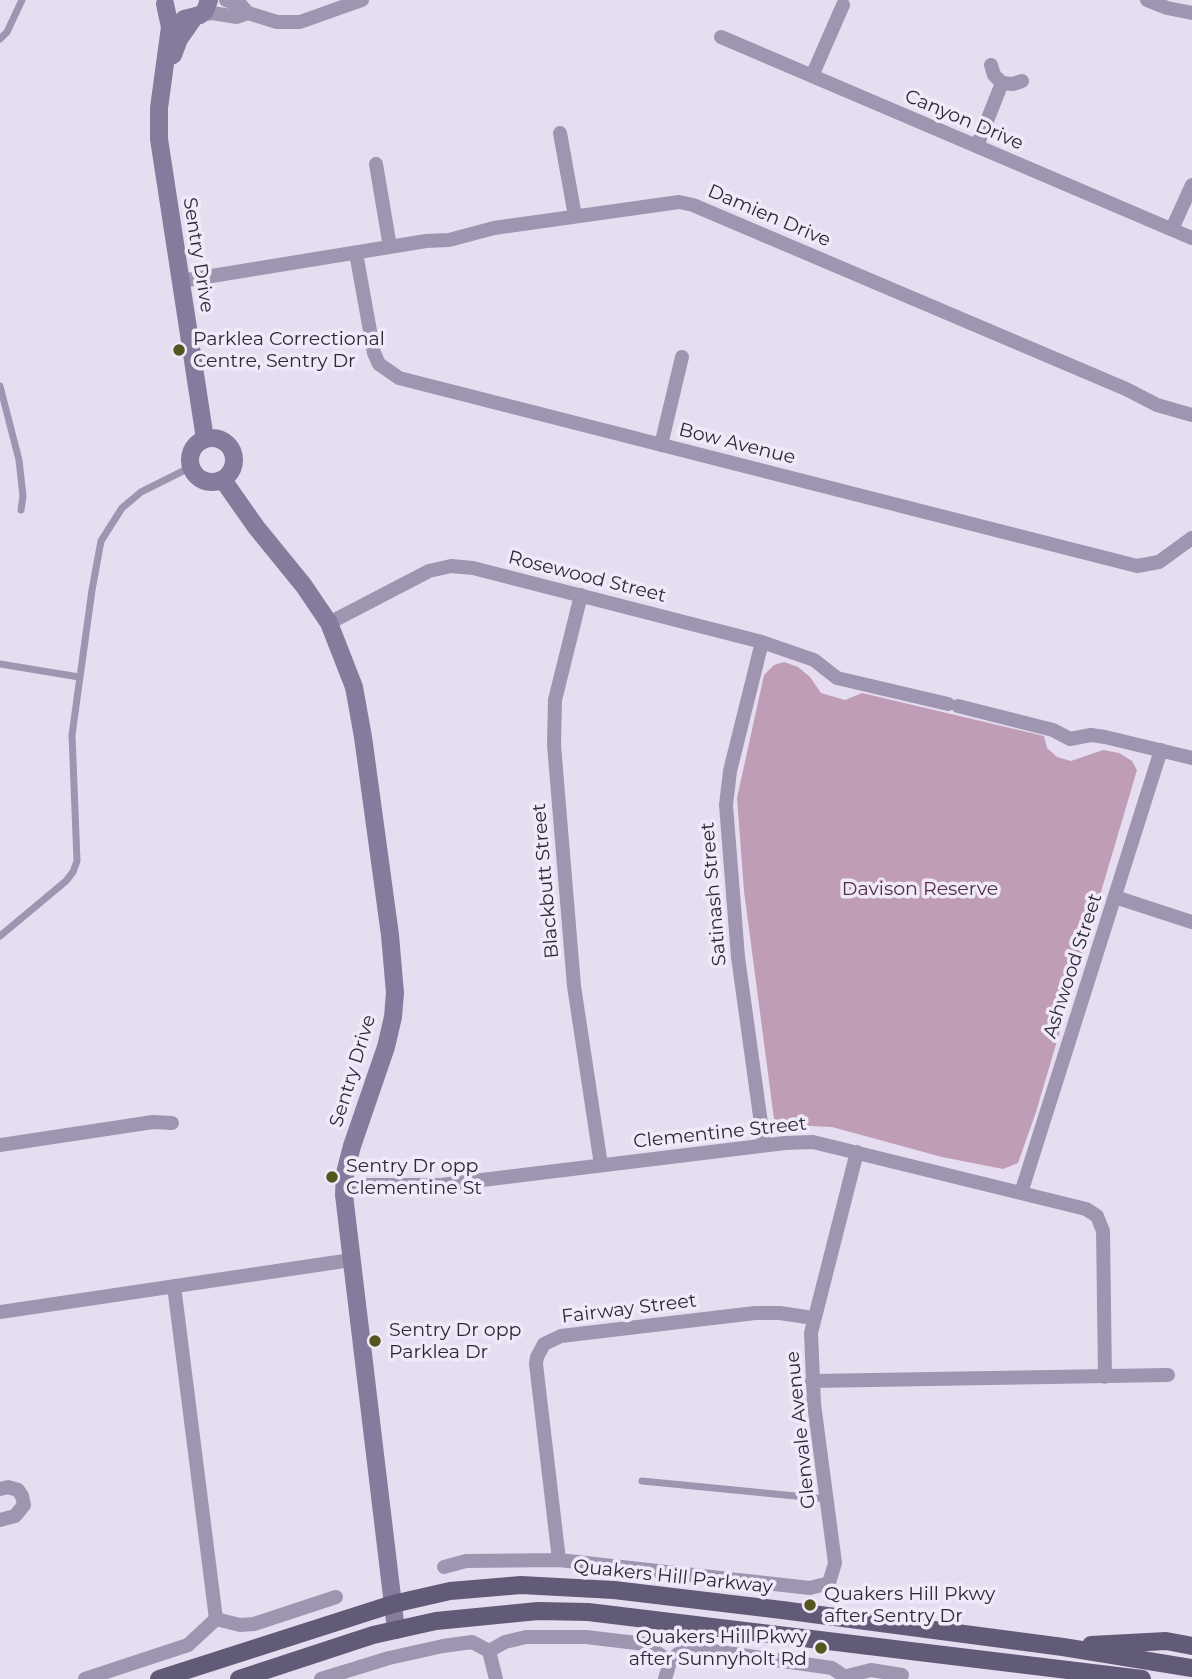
<!DOCTYPE html>
<html>
<head>
<meta charset="utf-8">
<style>
	body { margin:0 }
	canvas { display:block; background:#e6ddf1 }
</style>
</head>
<body>
<canvas width="1192" height="1679"></canvas>
<script>
const g = document.querySelector('canvas').getContext('2d');
g.lineJoin = 'round';
function paint(path, color) { g.fillStyle = color; g.fill(path, 'evenodd'); }
const shape = rows => new Path2D(rows.map(r => 'M' + r).join(''));
function stroke(path, color, width, dash) { g.strokeStyle = color; g.lineWidth = width; g.lineCap = dash ? 'butt' : 'round'; g.setLineDash(dash || []); g.stroke(path); }
function label(font, color, halo, rows, align = 'center') {
  g.font = font + ' Montserrat,sans-serif'; g.lineWidth = 7; g.setLineDash([]); g.textBaseline = 'middle'; g.strokeStyle = halo; g.fillStyle = color; for (const [text, x, y, turn = 0] of rows) {
    g.save(); g.translate(x, y); g.rotate((+turn || 0) * Math.PI / 180); g.textAlign = isNaN(turn) ? turn : align; if (halo) g.strokeText(text, 0, 0); g.fillText(text, 0, 0); g.restore();
  }
}
const green = shape([
	[784,662,798,667,810,677,821,693,845,700,862,693,1044,736,1047,748,1057,757,1071,761,1103,750,1119,753,1132,761,1137,770,1036,1112,1018,1163,1003,1169,942,1157,832,1127,787,1125,774,1119,744,891,737,798,764,675,774,665]
]);
const lane = shape([
	[0,39,7,32,22,0],
	[0,386,19,460,23,496,21,510],
	[0,664,79,677],
	[0,936,66,881,73,872,77,861,72,735,92,590,101,541,122,508,141,492,191,467],
	[642,1481,826,1499]
]);
const street = shape([
	[226,0,241,5,248,13],
	[1147,0,1167,8,1192,13],
	[200,15,212,13,237,17,248,13,277,22,300,22,362,0],
	[721,37,1192,238],
	[991,65,994,75,1002,83,1013,84,1022,81],
	[812,76,843,5],
	[560,133,575,216],
	[977,146,1002,83],
	[376,164,390,247],
	[1172,229,1192,185],
	[356,253,374,353,379,364,399,378,1137,566,1159,562,1192,538],
	[181,281,426,241,449,240,494,228,679,202,693,205,1126,389,1157,405,1192,415],
	[661,445,682,357],
	[581,595,555,700,554,745,574,986,601,1165],
	[329,623,429,571,451,566,473,568,762,642,814,660,837,678,948,704],
	[762,642,730,771,726,805,738,957,764,1145],
	[958,706,1053,730,1070,739,1091,735,1105,737,1192,758],
	[1115,897,1192,922],
	[0,1145,153,1122,172,1123],
	[344,1185,441,1185,785,1143,813,1142,1086,1209,1097,1216,1103,1231,1105,1377],
	[1021,1193,1161,750],
	[174,1286,216,1619],
	[0,1312,351,1260],
	[812,1381,1168,1375],
	[0,1489,8,1487,18,1490,22,1496,24,1505,15,1516,0,1520],
	[559,1560,536,1364,537,1357,544,1344,561,1336,755,1313,780,1313,813,1318],
	[444,1567,466,1561,559,1560,810,1588,829,1583,835,1563,814,1404,811,1333,857,1152],
	[489,1651,505,1642,526,1637,586,1637,645,1644,670,1662],
	[489,1651,496,1679],
	[847,1676,871,1670,902,1675],
	[85,1679,188,1645,216,1619,240,1625,254,1624,336,1597],
	[321,1679,389,1658,443,1646,472,1642,489,1651],
	[665,1679,670,1662,678,1654,688,1650,699,1649,832,1668,848,1679]
]);
const secondary = shape([
	[165,4,170,27,159,108,159,139,205,439],
	[184,19,200,15,205,11,209,0],
	[173,55,179,39,193,19],
	'190 460a22 22 0 1 1 44 0a22 22 0 1 1-44 0Z',
	[223,480,256,527,304,586,329,623,354,687,363,737,390,935,395,993,393,1017,386,1047,352,1146,345,1173,344,1195,396,1630]
]);
const primary = shape([
	[1091,1645,1166,1641,1192,1646],
	[159,1679,393,1604,450,1591,521,1585,614,1590,782,1610,1063,1647,1192,1668],
	[239,1679,373,1635,436,1621,538,1611,588,1612,1142,1679]
]);
const markers = [
	[179,350,7,"#555520"],
	[332,1177,7,"#555520"],
	[375,1341,7,"#555520"],
	[810,1605,7,"#555520"],
	[821,1648,7,"#555520"]
];
const streetNames = [
	["Canyon Drive",964,120,23],
	["Damien Drive",769,216,23],
	["Sentry Drive",198,255,81],
	["Bow Avenue",737,444,14],
	["Rosewood Street",587,577,14],
	["Blackbutt Street",546,881,-95],
	["Satinash Street",714,894,-95],
	["Ashwood Street",1073,966,-72],
	["Sentry Drive",353,1071,-73],
	["Clementine Street",720,1133,-6],
	["Fairway Street",629,1309,-7],
	["Glenvale Avenue",801,1430,-96],
	["Quakers Hill Parkway",673,1577,6]
];
const poiNames = [
	["Parklea Correctional",193,339],
	["Centre, Sentry Dr",193,361],
	["Sentry Dr opp",346,1166],
	["Clementine St",346,1188],
	["Sentry Dr opp",389,1330],
	["Parklea Dr",389,1352],
	["Quakers Hill Pkwy",824,1594],
	["after Sentry Dr",824,1616],
	["Quakers Hill Pkwy",807,1637,"right"],
	["after Sunnyholt Rd",807,1659,"right"]
];
const parkNames = [
	["Davison Reserve",920,889]
];
paint(green, '#bf9db6');
stroke(lane, '#a095b1', 7);
stroke(street, '#a095b1', 14);
stroke(secondary, '#857b9c', 18);
stroke(primary, '#625b77', 18);
for (const [x, y, r, color] of markers) { const dot = new Path2D(); dot.arc(x, y, r, 0, 2 * Math.PI); g.fillStyle = color; g.fill(dot); stroke(dot, '#f0e9f9', 2.5); }
label('19px', '#2c2936', '#f0e9f9', streetNames);
label('19px', '#2c2936', '#f0e9f9', poiNames, 'left');
label('19px', '#532e47', '#f0e9f9', parkNames);
</script>
</body>
</html>
